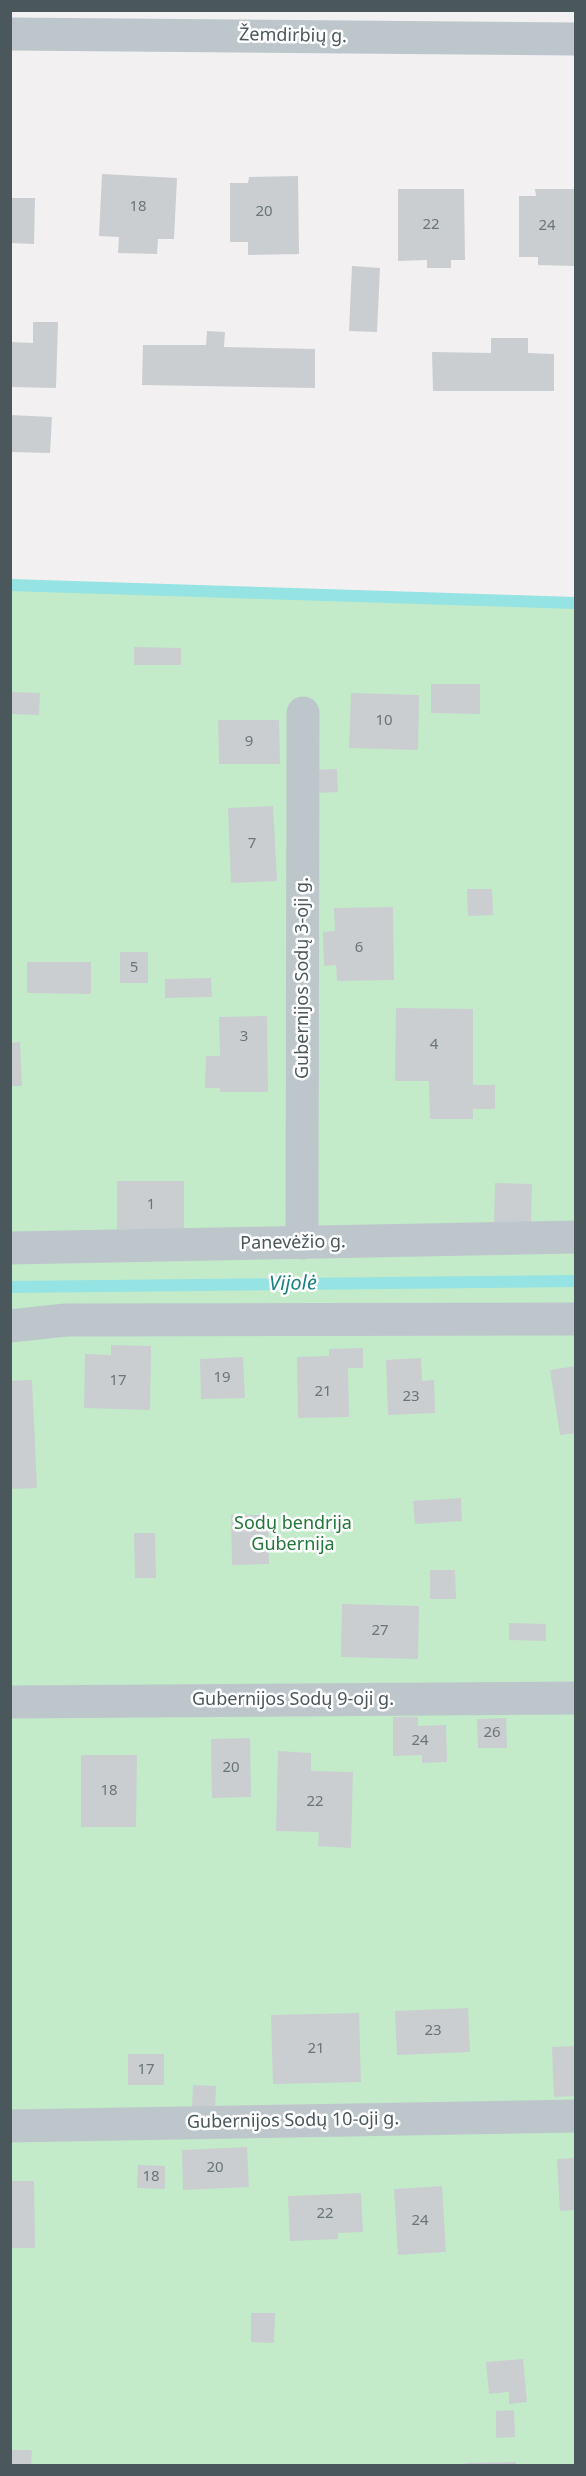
<!DOCTYPE html>
<html>
<head>
<meta charset="utf-8">
<style>
	body { margin:0 }
	#map { position:relative; width:586px; height:2476px; overflow:hidden; background:#f2f0f1; font-family:"Noto Sans",sans-serif }
	canvas { display:block }
	.frame { position:absolute; inset:0; border:12px solid #4a575b; pointer-events:none }
</style>
</head>
<body>
<div id="map">
<canvas width="586" height="2476"></canvas>
<div class="frame"></div>
</div>
<script>
const g = document.querySelector('canvas').getContext('2d');
g.lineJoin = 'round';
function paint(path, color) { g.fillStyle = color; g.fill(path, 'evenodd'); }
const shape = rows => new Path2D(rows.map(r => 'M' + r).join(''));
function stroke(path, color, width, dash) { g.strokeStyle = color; g.lineWidth = width; g.lineCap = dash ? 'butt' : 'round'; g.setLineDash(dash || []); g.stroke(path); }
function label(font, color, halo, rows, align = 'center') {
  g.font = font + ' "Noto Sans",sans-serif'; g.lineWidth = 5; g.setLineDash([]); g.textBaseline = 'middle'; g.strokeStyle = halo; g.fillStyle = color; for (const [text, x, y, turn = 0] of rows) {
    g.save(); g.translate(x, y); g.rotate((+turn || 0) * Math.PI / 180); g.textAlign = isNaN(turn) ? turn : align; if (halo) g.strokeText(text, 0, 0); g.fillText(text, 0, 0); g.restore();
  }
}
const green = shape([
	[11,585,575,603,575,2465,11,2466]
]);
const stream = shape([
	[10,585,576,603],
	[10,1287,576,1281]
]);
const building = shape([
	[102,174,177,178,174,239,158,239,157,254,118,253,119,237,99,236],
	[298,176,299,254,248,255,248,242,230,242,230,183,248,183,249,177],
	[398,189,464,189,465,260,451,260,451,268,427,268,427,260,398,261],
	[535,189,576,189,576,266,538,265,538,257,519,257,519,196,536,196],
	[10,198,35,198,34,244,10,243],
	[352,266,380,268,377,332,349,331],
	[33,322,58,322,56,388,10,387,10,342,33,343],
	[207,331,225,332,224,347,315,349,315,388,142,385,143,345,206,345],
	[491,338,528,338,528,353,554,354,554,391,433,391,432,352,491,353],
	[10,415,52,417,50,453,10,452],
	[134,647,181,648,181,665,134,665],
	[431,684,480,684,480,714,431,713],
	[10,692,40,693,39,715,10,714],
	[351,693,419,695,418,750,349,748],
	[218,720,279,720,280,764,219,764],
	[337,769,338,792,313,793,313,770],
	[273,806,277,881,231,883,228,808],
	[467,889,492,889,493,915,468,916],
	[393,907,394,980,337,981,336,965,324,966,323,932,335,931,334,908],
	[120,952,148,952,148,983,120,983],
	[27,962,91,962,91,994,27,993],
	[211,978,212,997,165,998,165,979],
	[396,1008,473,1009,473,1085,495,1085,495,1109,473,1109,473,1119,430,1119,429,1081,395,1081],
	[267,1016,268,1092,220,1092,220,1088,205,1088,206,1056,220,1056,219,1017],
	[20,1042,22,1086,10,1086,10,1043],
	[117,1181,184,1181,184,1229,117,1229],
	[495,1183,532,1184,531,1226,494,1225],
	[111,1345,151,1346,150,1410,84,1408,85,1354,111,1355],
	[363,1348,363,1368,348,1368,349,1417,298,1418,297,1357,329,1356,329,1349],
	[243,1357,245,1398,201,1399,200,1359],
	[421,1358,422,1381,434,1380,435,1413,388,1415,386,1360],
	[576,1366,576,1433,560,1435,550,1370],
	[32,1380,37,1488,10,1489,10,1381],
	[461,1498,462,1521,415,1524,413,1501],
	[231,1515,268,1515,269,1564,232,1565],
	[134,1533,155,1533,156,1578,135,1578],
	[430,1570,455,1570,456,1599,430,1599],
	[342,1604,419,1606,418,1659,341,1657],
	[509,1623,546,1624,546,1641,509,1640],
	[393,1717,418,1717,418,1726,446,1725,447,1762,422,1763,422,1755,393,1756],
	[506,1718,507,1748,478,1748,477,1719],
	[250,1738,251,1797,212,1798,211,1739],
	[278,1751,311,1753,311,1771,353,1772,351,1848,318,1846,319,1832,276,1831],
	[81,1755,137,1755,136,1827,81,1827],
	[468,2008,470,2052,397,2055,395,2011],
	[359,2013,361,2082,273,2084,271,2015],
	[576,2046,576,2096,554,2097,552,2047],
	[128,2054,164,2054,164,2085,128,2085],
	[193,2085,216,2086,215,2111,192,2109],
	[247,2147,249,2187,183,2190,182,2150],
	[576,2158,576,2210,560,2211,557,2159],
	[138,2165,165,2166,165,2189,137,2188],
	[10,2181,34,2181,35,2248,10,2248],
	[442,2186,446,2252,398,2255,394,2189],
	[361,2193,363,2232,338,2233,338,2239,290,2241,288,2196],
	[251,2313,275,2313,274,2343,251,2342],
	[523,2359,527,2402,509,2404,509,2392,489,2394,486,2362],
	[514,2410,515,2437,496,2438,496,2411],
	[10,2450,32,2450,31,2466,10,2466],
	[516,2462,516,2466,465,2466,465,2463]
]);
const minor = shape([
	[10,34,576,39],
	[302,1243,303,713],
	[10,1248,576,1237],
	[10,1326,66,1320,576,1319],
	[10,1702,576,1698],
	[10,2126,576,2116]
]);
const numberNames = [
	["18",138,207],
	["20",264,212],
	["22",431,225],
	["24",547,226],
	["10",384,721],
	["9",249,742],
	["7",252,844],
	["6",359,948],
	["5",134,968],
	["3",244,1037],
	["4",434,1045],
	["1",151,1205],
	["19",222,1378],
	["17",118,1381],
	["21",323,1392],
	["23",411,1397],
	["27",380,1631],
	["26",492,1733],
	["24",420,1741],
	["20",231,1768],
	["18",109,1791],
	["22",315,1802],
	["23",433,2031],
	["21",316,2049],
	["17",146,2070],
	["20",215,2168],
	["18",151,2177],
	["22",325,2214],
	["24",420,2221]
];
const streetNames = [
	["Žemdirbių g.",293,36,1],
	["Gubernijos Sodų 3-oji g.",303,978,-90],
	["Panevėžio g.",293,1243,-1],
	["Gubernijos Sodų 9-oji g.",293,1700],
	["Gubernijos Sodų 10-oji g.",293,2121,-1]
];
const parkNames = [
	["Sodų bendrija",293,1524],
	["Gubernija",293,1545]
];
const waterNames = [
	["Vijolė",293,1284,-1]
];
paint(green, '#c3ebca');
stroke(stream, '#95e3e2', 12);
paint(building, '#caced1');
stroke(minor, '#bdc7cb', 33);
label('15px', '#6a7578', null, numberNames);
label('18px', '#4a575b', '#fff', streetNames);
label('18px', '#217639', '#fff', parkNames);
label('italic 20px', '#1a8180', '#fff', waterNames);
</script>
</body>
</html>
